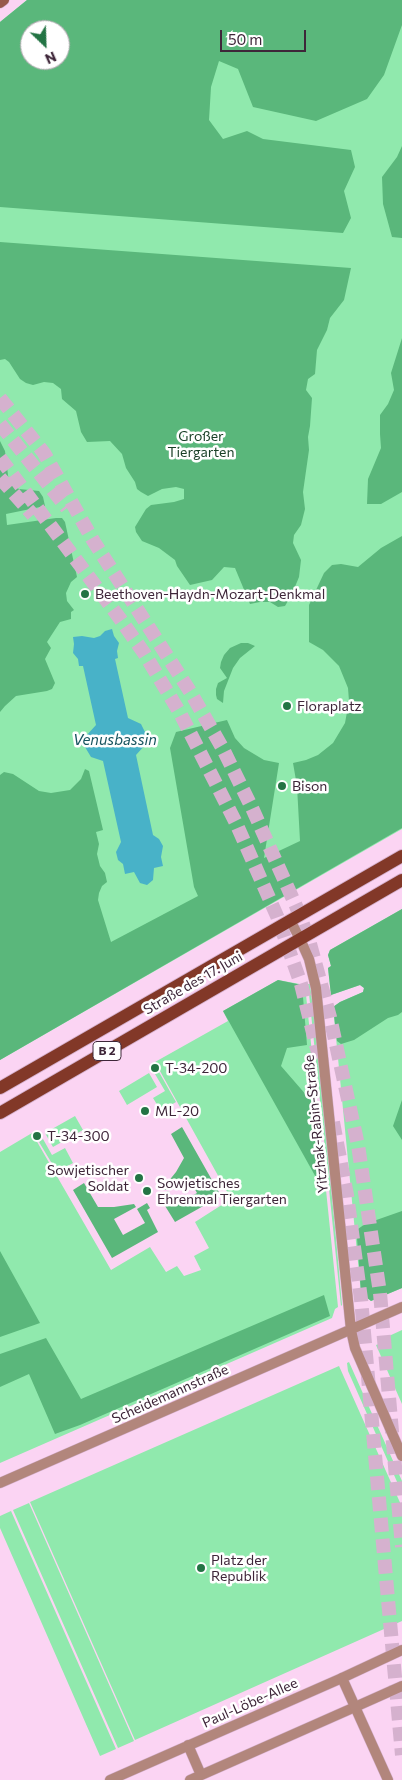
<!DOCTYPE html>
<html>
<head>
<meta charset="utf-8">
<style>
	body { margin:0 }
	#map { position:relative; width:402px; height:1780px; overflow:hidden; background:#fbd4f3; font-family:Commissioner,sans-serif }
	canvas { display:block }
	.north { position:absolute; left:20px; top:20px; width:50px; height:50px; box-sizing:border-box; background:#fff; border:1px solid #b2a8b0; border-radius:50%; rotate:156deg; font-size:14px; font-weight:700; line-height:20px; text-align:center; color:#3e2639 }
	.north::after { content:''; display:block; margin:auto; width:18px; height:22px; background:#237444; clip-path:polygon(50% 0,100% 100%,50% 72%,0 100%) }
	.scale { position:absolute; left:220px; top:30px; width:86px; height:22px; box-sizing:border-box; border:2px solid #3e2639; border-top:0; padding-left:6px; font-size:15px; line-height:18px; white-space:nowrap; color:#3e2639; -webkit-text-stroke:4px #fff; paint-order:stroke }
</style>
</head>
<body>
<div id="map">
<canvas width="402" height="1780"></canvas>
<div class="north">N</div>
<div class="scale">50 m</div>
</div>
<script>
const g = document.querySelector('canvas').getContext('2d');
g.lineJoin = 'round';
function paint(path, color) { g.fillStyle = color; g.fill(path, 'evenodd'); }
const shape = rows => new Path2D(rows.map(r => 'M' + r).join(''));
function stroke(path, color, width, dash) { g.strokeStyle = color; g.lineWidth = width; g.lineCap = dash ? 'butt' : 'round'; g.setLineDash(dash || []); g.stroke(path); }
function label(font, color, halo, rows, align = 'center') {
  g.font = font + ' Commissioner,sans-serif'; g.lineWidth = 5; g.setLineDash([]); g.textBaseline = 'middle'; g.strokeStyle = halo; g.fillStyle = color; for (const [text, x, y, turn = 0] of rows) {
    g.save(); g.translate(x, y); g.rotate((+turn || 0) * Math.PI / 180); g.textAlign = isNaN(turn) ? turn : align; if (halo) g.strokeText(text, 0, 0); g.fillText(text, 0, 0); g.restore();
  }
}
const green = shape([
	[27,0,402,0,402,829,0,1060,0,22],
	[30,30,60,30,60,60,30,60],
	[402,909,402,1288,371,1301,361,1293,333,1007,340,1002,363,992,364,988,360,985,331,995,328,968,331,966,328,955,330,950],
	[278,980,305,985,338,1307,335,1309,332,1318,0,1463,0,1152,32,1133,111,1270,150,1247,166,1272,177,1266,184,1276,201,1270,194,1256,209,1248,195,1222,231,1199,155,1062,228,1021,223,1011],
	[308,984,310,984,315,1024,335,1227,342,1305,341,1306],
	[159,1072,176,1102,161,1111,153,1098,165,1091,155,1074],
	[149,1073,157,1087,127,1105,119,1091],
	[75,1116,83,1130,53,1147,45,1133],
	[43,1139,52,1155,65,1148,73,1163,57,1172,39,1142],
	[402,1330,402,1404,376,1345,379,1344,378,1341],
	[349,1362,402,1481,402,1493,348,1371,347,1363],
	[339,1366,402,1507,402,1621,135,1740,30,1502],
	[29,1503,134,1741,118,1748,13,1510],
	[11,1511,116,1749,100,1756,0,1528,0,1516]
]);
const forest = shape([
	[27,0,402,0,402,25,384,75,367,99,316,121,253,107,238,69,219,61,211,87,209,120,223,139,247,131,263,139,351,150,355,167,344,191,351,218,343,233,0,207,0,22],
	[30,30,60,30,60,60,30,60],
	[402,146,402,238,392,237,383,204,382,177,397,157],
	[0,242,351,268,344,300,330,318,327,330,317,350,315,374,308,379,306,390,312,398,310,426,308,437,309,450,303,492,305,509,301,525,294,535,293,543,301,560,299,577,292,594,285,606,278,607,270,602,260,602,250,604,235,568,224,567,212,580,190,585,177,566,175,560,159,548,142,541,136,532,135,527,146,509,151,505,174,502,184,499,184,489,176,487,162,489,148,496,141,492,137,489,135,482,126,468,122,454,110,441,87,442,81,432,76,411,62,399,61,389,53,383,44,382,33,385,26,383,20,379,9,362,5,359,0,360],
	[402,328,402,492,381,504,367,504,368,479,381,448,380,434,380,415,388,404,394,390,391,373,402,338],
	[0,441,5,451,9,483,19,489,39,491,43,497,45,506,6,514,7,525,56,518,62,518,65,522,77,577,71,582,66,593,67,601,74,610,71,612,71,619,60,622,47,642,51,648,45,659,55,683,52,689,47,691,16,696,5,706,0,712],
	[402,536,402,828,0,1060,0,775,4,772,13,774,39,791,51,793,70,790,81,779,85,769,89,771,103,830,96,832,99,844,97,854,100,866,105,873,107,882,102,886,99,893,98,900,111,942,198,896,194,887,170,748,176,732,227,720,235,738,244,748,264,760,279,763,264,858,300,841,297,786,293,763,306,760,318,755,333,743,345,723,349,701,348,688,339,666,323,650,309,642,309,605,324,573,332,565,341,564,358,567,381,548],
	[241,643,248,643,255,646,240,658,233,668,224,691,223,703,217,699,216,695,216,689,218,683,227,678,220,668,221,662,224,655,230,648],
	[402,909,402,1012,398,1015,388,1018,354,1040,341,1044,337,1041,333,1007,340,1002,363,992,364,988,360,985,331,995,328,968,331,966,328,955,330,950],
	[278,980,302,985,307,1045,287,1048,281,1066,314,1104,322,1181,318,1181,223,1011],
	[402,1100,402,1140,393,1126],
	[182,1127,221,1196,175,1222,162,1201,158,1203,156,1198,168,1191,176,1205,197,1193,188,1177,165,1190,163,1188,176,1172,184,1158,171,1134],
	[84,1183,98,1207,114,1207,134,1204,136,1207,114,1219,123,1235,145,1223,137,1209,147,1203,150,1208,147,1210,158,1232,112,1258,73,1190],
	[402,1211,402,1288,371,1301,361,1293,357,1238,358,1229,365,1224],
	[0,1251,40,1323,0,1337],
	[324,1295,330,1316,80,1425,55,1434,29,1374,0,1387,0,1354,46,1338,81,1399]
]);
const water = shape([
	[112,629,114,636,119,643,117,651,118,658,115,659,128,718,141,724,146,734,145,745,136,755,153,835,159,839,163,846,161,857,163,866,154,868,153,880,147,885,140,883,134,872,125,874,123,864,118,860,116,852,121,842,103,761,91,757,85,747,86,736,96,725,83,666,79,666,78,659,73,653,74,644,73,637,82,636,94,638,100,636,105,631]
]);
const trunkTunnel = shape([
	[0,398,44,453,94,542,191,693,223,749,252,808,296,906,309,940,330,1017,358,1145,380,1293,402,1547],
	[0,424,67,508],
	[0,458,121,620,144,653,180,713,236,823,277,916,301,984,321,1065],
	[0,478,33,515],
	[333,1122,347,1195,361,1299,402,1755]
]);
const minor = shape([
	[290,920,300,939],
	[188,1745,201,1775],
	[110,1780,342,1678],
	[190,1780,355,1707]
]);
const tertiary = shape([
	[300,939,309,959,316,988,351,1330,355,1348,402,1456],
	[0,1483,402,1307],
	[355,1707,402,1686],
	[388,1780,342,1678,402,1650]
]);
const secondary = shape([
	[0,3,4,0]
]);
const primary = shape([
	[0,1088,402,856],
	[0,1113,402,880]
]);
const markers = [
	[85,594,5,"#237444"],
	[287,706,5,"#237444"],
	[282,786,5,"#237444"],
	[155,1068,5,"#237444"],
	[145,1111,5,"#237444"],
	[37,1136,5,"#237444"],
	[139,1178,5,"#237444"],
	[147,1191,5,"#237444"],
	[201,1568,5,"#237444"]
];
const shields = [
	[107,1051,28]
];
const shieldNames = [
	["B 2",107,1051]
];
const parkNames = [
	["Großer",201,436],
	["Tiergarten",201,452]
];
const poiNames = [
	["Beethoven-Haydn-Mozart-Denkmal",95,594],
	["Floraplatz",297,706],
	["Bison",292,786],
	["T-34-200",165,1068],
	["ML-20",155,1111],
	["T-34-300",47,1136],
	["Sowjetischer",129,1170,"right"],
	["Soldat",129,1186,"right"],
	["Sowjetisches",157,1183],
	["Ehrenmal Tiergarten",157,1199],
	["Platz der",211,1560],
	["Republik",211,1576]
];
const streetNames = [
	["Straße des 17. Juni",193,983,-30],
	["Yitzhak-Rabin-Straße",316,1124,-96],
	["Scheidemannstraße",170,1394,-24],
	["Paul-Löbe-Allee",250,1703,-24]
];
const waterNames = [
	["Venusbassin",115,740]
];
paint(green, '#90e9ad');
paint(forest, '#5ab77b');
paint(water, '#48b2c8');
stroke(trunkTunnel, '#d5b1ce', 14, [14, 7]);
stroke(minor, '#d5b1ce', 11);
stroke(tertiary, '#d5b1ce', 11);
stroke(secondary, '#d5b1ce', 11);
stroke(primary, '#d5b1ce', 14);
stroke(minor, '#b2867c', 10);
stroke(tertiary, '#b2867c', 10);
stroke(secondary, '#97594b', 10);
stroke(primary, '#823828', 12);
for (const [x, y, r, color] of markers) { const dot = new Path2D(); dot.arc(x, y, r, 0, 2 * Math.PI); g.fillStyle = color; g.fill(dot); stroke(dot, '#fff', 2); }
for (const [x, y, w] of shields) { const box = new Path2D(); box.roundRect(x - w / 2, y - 9.5, w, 19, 4); g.fillStyle = '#fff'; g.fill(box); stroke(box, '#3e2639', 1); }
label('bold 12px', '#3e2639', null, shieldNames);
label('14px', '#183f26', '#fff', parkNames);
label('14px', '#3e2639', '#fff', poiNames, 'left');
label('14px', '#3e2639', '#fff', streetNames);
label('italic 15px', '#195560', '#fff', waterNames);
</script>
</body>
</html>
